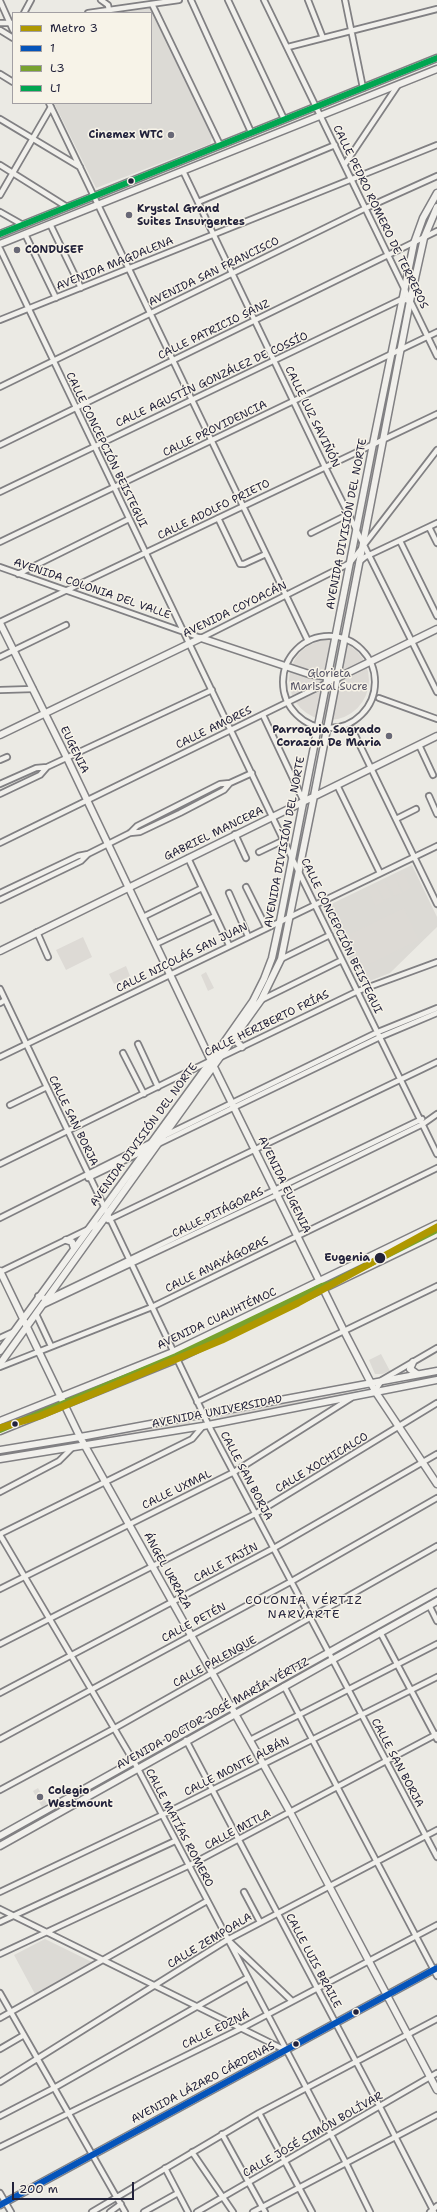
<!DOCTYPE html>
<html>
<head>
<meta charset="utf-8">
<style>
	body { margin:0 }
	#map { position:relative; width:437px; height:2212px; overflow:hidden; background:#ebeae4; font-family:"Shantell Sans",sans-serif }
	canvas { display:block }
	.legend { position:absolute; left:12px; top:12px; width:140px; height:92px; box-sizing:border-box; background:#f7f3e8; border:1px solid #a29fa3; margin:0; padding:5px 7px; list-style:none; font-size:12px; color:#22223b }
	.legend li { display:flex; align-items:center; gap:8px; height:20px }
	.legend b { width:20px; border:1px solid #a29fa3 }
	.scale { position:absolute; left:12px; top:2182px; width:122px; height:18px; box-sizing:border-box; border:2px solid #22223b; border-top:0; padding-left:5px; font-size:12px; line-height:14px; white-space:nowrap; color:#22223b; -webkit-text-stroke:3px #f7f3e8; paint-order:stroke }
</style>
</head>
<body>
<div id="map">
<canvas width="437" height="2212"></canvas>
<ul class="legend">
<li><b style="height:5px;background:#af9800"></b>Metro 3</li>
<li><b style="height:5px;background:#0554ba"></b>1</li>
<li><b style="height:5px;background:#78a22f"></b>L3</li>
<li><b style="height:5px;background:#00a651"></b>L1</li>
</ul>
<div class="scale">200 m</div>
</div>
<script>
const g = document.querySelector('canvas').getContext('2d');
g.lineJoin = 'round';
function paint(path, color) { g.fillStyle = color; g.fill(path, 'evenodd'); }
const shape = rows => new Path2D(rows.map(r => 'M' + r).join(''));
function stroke(path, color, width, dash) { g.strokeStyle = color; g.lineWidth = width; g.lineCap = dash ? 'butt' : 'round'; g.setLineDash(dash || []); g.stroke(path); }
function label(font, color, halo, rows, align = 'center') {
  g.font = font + ' "Shantell Sans",sans-serif'; g.lineWidth = 3; g.setLineDash([]); g.textBaseline = 'middle'; g.strokeStyle = halo; g.fillStyle = color; for (const [text, x, y, turn = 0] of rows) {
    g.save(); g.translate(x, y); g.rotate((+turn || 0) * Math.PI / 180); g.textAlign = isNaN(turn) ? turn : align; if (halo) g.strokeText(text, 0, 0); g.fillText(text, 0, 0); g.restore();
  }
}
const built = shape([
	[150,8,212,137,210,144,96,188,54,103,151,103,151,13,119,13],
	[412,865,437,917,437,927,390,973,362,984,323,908],
	[381,1354,390,1371,382,1374,375,1374,369,1360],
	[38,1788,47,1804,42,1807,33,1791],
	[45,1939,94,1963,35,1994,14,1955]
]);
const green = shape([
	'289 680a40 40 0 1 1 80 0a40 40 0 1 1-80 0Z',
	[404,873,411,888,404,892,396,876],
	[395,877,402,893,394,896,387,881],
	[385,881,392,897,384,900,377,885],
	[375,886,383,902,375,906,368,890],
	[404,908,419,940,359,969,344,937],
	[83,937,92,957,66,970,56,950],
	[126,966,130,976,114,984,109,974],
	[206,972,214,988,208,991,201,975],
	[360,1387,356,1393,220,1418,220,1415],
	[190,1421,190,1425,90,1441,88,1438],
	[74,1441,72,1445,0,1456,0,1453],
	[324,1656,327,1661,239,1710,236,1705]
]);
const minor = shape([
	[101,0,108,5,109,10],
	[191,0,251,132],
	[228,0,284,119],
	[264,0,437,356],
	[308,0,323,38],
	[345,0,363,88],
	[0,1,13,30],
	[152,4,220,145],
	[24,13,31,0],
	[88,13,179,0],
	[0,23,12,23],
	[0,30,13,38],
	[288,47,437,9],
	[0,74,13,82],
	[49,103,308,641],
	[0,119,80,167],
	[345,164,398,85],
	[0,165,67,207],
	[183,171,325,467,437,692],
	[0,195,51,107],
	[198,202,335,145],
	[0,212,23,225],
	[50,224,81,288],
	[25,234,56,298],
	[0,249,292,858,437,1154],
	[0,320,437,145],
	[0,387,366,208,437,176],
	[0,445,437,231],
	[0,492,402,299,410,301],
	[218,518,240,564,244,564,266,554],
	[429,527,437,543],
	[311,533,349,514],
	[400,541,437,616],
	[0,542,437,332],
	[359,562,365,557,437,523],
	[0,567,201,638,350,563,437,450],
	[18,574,129,519],
	[0,622,437,414],
	'283 682a46 46 0 1 1 92 0a46 46 0 1 1-92 0Z',
	[0,657,66,625],
	[0,690,33,689],
	[379,698,437,719],
	[263,715,304,802],
	[352,729,437,904],
	[419,745,433,775],
	[0,760,7,757],
	[0,784,36,768,47,767],
	[337,785,380,873],
	[0,794,40,775,47,767,212,690],
	[429,796,437,814],
	[396,819,416,809],
	[130,833,140,832,180,813,224,790,230,783,252,773],
	[235,834,246,858],
	[0,843,337,678],
	[259,852,284,840],
	[188,858,229,945],
	[246,887,266,927],
	[0,893,78,856,88,854],
	[229,893,248,936],
	[0,900,81,861,88,854,130,833,137,826,220,784,230,783],
	[143,917,202,888],
	[37,932,48,957],
	[156,944,215,916],
	[281,959,330,935],
	[0,989,211,1430,437,1857],
	[261,1000,342,960],
	[0,1003,5,1000],
	[138,1044,158,1087],
	[123,1053,144,1094],
	[0,1057,437,846],
	[221,1057,358,991,437,962],
	[10,1105,47,1087],
	[166,1135,378,1032,437,1008],
	[158,1144,380,1037,437,1013],
	[0,1164,210,1061],
	[88,1178,146,1150],
	[0,1218,152,1142],
	[108,1220,437,1062],
	[0,1272,101,1223],
	[38,1296,47,1299,54,1296,422,1119],
	[43,1305,290,1189,423,1124,437,1114],
	[36,1314,51,1346],
	[0,1338,15,1331],
	[0,1367,152,1307,437,1168],
	[375,1391,382,1380,437,1348],
	[197,1402,437,1286],
	[0,1492,59,1461,71,1449],
	[0,1534,192,1439,203,1426],
	[0,1535,137,1767,346,2163,370,2212],
	[0,1589,234,1472,351,1398],
	[429,1605,437,1621],
	[380,1632,437,1739],
	[0,1644,255,1514,437,1403],
	[284,1686,437,1976],
	[0,1693,274,1548,437,1454],
	[0,1739,292,1581,437,1498],
	[186,1740,380,2107,434,2212],
	[250,1740,437,1644],
	[0,1790,115,1728,437,1546],
	[0,1892,162,1815,437,1677],
	[244,1892,260,1922],
	[0,1909,285,2050],
	[0,1922,175,1841],
	[230,1942,292,2001],
	[0,1954,188,1866,437,1734],
	[0,1993,125,2212],
	[0,2018,207,1901],
	[0,2049,24,2035],
	[0,2082,227,1940,437,1830],
	[259,2113,312,2212],
	[0,2116,54,2088,247,1978],
	[222,2134,265,2212],
	[0,2147,242,2028,437,1925],
	[192,2152,233,2212],
	[165,2168,188,2212],
	[0,2193,11,2212],
	[92,2212,259,2113,437,2019],
	[110,2212,121,2204],
	[144,2212,178,2193],
	[197,2212,437,2073],
	[253,2212,437,2115],
	[430,2212,437,2206]
]);
const major = shape([
	[0,234,437,58],
	[0,244,437,69],
	[0,623,67,758,214,1067,344,1331,375,1391,437,1484],
	[0,735,201,638,309,674,337,678,437,629],
	[0,951,437,736],
	[234,1039,242,1047],
	[66,1240,72,1242,74,1248],
	[0,1271,80,1437,290,1812,437,2090],
	[0,1351,211,1061,253,1001,264,979,272,958,280,921,373,444,414,243,423,218,437,193],
	[413,1362,410,1369,417,1374],
	[0,1364,261,1000,281,959,314,796,410,301,424,238,437,207],
	[0,1421,173,1352,437,1224],
	[0,1431,177,1359,437,1234],
	[0,1450,86,1436,437,1371],
	[0,1459,203,1426,437,1380],
	[0,1836,437,1592],
	[0,1846,437,1601],
	[0,2205,437,1968]
]);
const bus1 = shape([
	[0,2205,437,1968]
]);
const bus2 = shape([
	[0,1430,176,1356,322,1286,330,1284,437,1230]
]);
const bus3 = shape([
	[0,234,437,58]
]);
const metro1 = shape([
	[0,1428,40,1416,222,1340,298,1303,437,1227]
]);
const markers = [
	[171,135,4,"#686876"],
	[131,181,3.5,"#22223b"],
	[129,215,4,"#686876"],
	[17,250,4,"#686876"],
	[389,736,4,"#686876"],
	[380,1258,6,"#22223b"],
	[15,1424,3.5,"#22223b"],
	[40,1797,4,"#686876"],
	[356,2012,3.5,"#22223b"],
	[296,2044,3.5,"#22223b"]
];
const poiNames = [
	["Cinemex WTC",163,135,"right"],
	["Krystal Grand",137,209],
	["Suites Insurgentes",137,222],
	["CONDUSEF",25,250],
	["Parroquia Sagrado",381,730,"right"],
	["Corazon De Maria",381,743,"right"],
	["Colegio",48,1791],
	["Westmount",48,1804]
];
const streetNames = [
	["CALLE PEDRO ROMERO DE TERREROS",380,217,64],
	["AVENIDA MAGDALENA",115,264,-22],
	["AVENIDA SAN FRANCISCO",214,272,-26],
	["CALLE PATRICIO SANZ",214,330,-26],
	["CALLE AGUSTÍN GONZÁLEZ DE COSSÍO",212,380,-25],
	["CALLE LUZ SAVIÑÓN",312,417,64],
	["CALLE PROVIDENCIA",215,429,-26],
	["CALLE CONCEPCIÓN BEISTEGUI",106,450,64],
	["CALLE ADOLFO PRIETO",214,510,-26],
	["AVENIDA DIVISIÓN DEL NORTE",347,524,-79],
	["AVENIDA COLONIA DEL VALLE",92,589,19],
	["AVENIDA COYOACÁN",235,610,-26],
	["CALLE AMORES",214,728,-26],
	["EUGENIA",74,750,64],
	["GABRIEL MANCERA",214,834,-26],
	["AVENIDA DIVISIÓN DEL NORTE",285,842,-79],
	["CALLE CONCEPCIÓN BEISTEGUI",341,936,64],
	["CALLE NICOLÁS SAN JUAN",182,958,-26],
	["CALLE HERIBERTO FRÍAS",267,1024,-26],
	["CALLE SAN BORJA",73,1121,64],
	["AVENIDA DIVISIÓN DEL NORTE",144,1135,-54],
	["AVENIDA EUGENIA",284,1185,64],
	["CALLE PITÁGORAS",218,1213,-26],
	["CALLE ANAXÁGORAS",217,1265,-26],
	["AVENIDA CUAUHTÉMOC",217,1319,-25],
	["AVENIDA UNIVERSIDAD",217,1412,-11],
	["CALLE XOCHICALCO",322,1463,-31],
	["CALLE SAN BORJA",246,1476,62],
	["CALLE UXMAL",177,1490,-26],
	["CALLE TAJÍN",226,1563,-28],
	["ÁNGEL URRAZA",167,1571,61],
	["CALLE PETÉN",194,1623,-28],
	["CALLE PALENQUE",215,1662,-29],
	["AVENIDA DOCTOR JOSÉ MARÍA VÉRTIZ",213,1714,-29],
	["CALLE SAN BORJA",397,1763,62],
	["CALLE MONTE ALBÁN",237,1767,-27],
	["CALLE MATÍAS ROMERO",179,1828,62],
	["CALLE MITLA",238,1830,-28],
	["CALLE ZEMPOALA",210,1941,-31],
	["CALLE LUIS BRAILE",313,1961,62],
	["CALLE EDZNÁ",216,2030,-26],
	["AVENIDA LÁZARO CÁRDENAS",203,2083,-28],
	["CALLE JOSÉ SIMÓN BOLÍVAR",313,2135,-30]
];
const parkNames = [
	["Glorieta",329,674],
	["Mariscal Sucre",329,687]
];
const stopNames = [
	["Eugenia",370,1258]
];
const neighbourhoodNames = [
	["COLONIA VÉRTIZ",304,1601],
	["NARVARTE",304,1615]
];
paint(built, '#dcdad5');
paint(green, '#dddad5');
stroke(minor, '#818083', 8);
stroke(major, '#818083', 9);
stroke(minor, '#f1f0ec', 4.5);
stroke(major, '#f1f0ec', 6);
stroke(bus1, '#0554ba', 6);
stroke(bus2, '#78a22f', 6);
stroke(bus3, '#00a651', 6);
stroke(metro1, '#af9800', 7);
for (const [x, y, r, color] of markers) { const dot = new Path2D(); dot.arc(x, y, r, 0, 2 * Math.PI); g.fillStyle = color; g.fill(dot); stroke(dot, '#f7f3e8', 1.5); }
label('bold 11px', '#22223b', '#f7f3e8', poiNames, 'left');
label('11px', '#22223b', '#f7f3e8', streetNames);
label('11px', '#575566', '#f7f3e8', parkNames);
label('bold 11px', '#22223b', '#f7f3e8', stopNames, 'right');
g.letterSpacing = '1px';
label('12px', '#22223b', '#f7f3e8', neighbourhoodNames);
g.letterSpacing = '0px';
</script>
</body>
</html>
